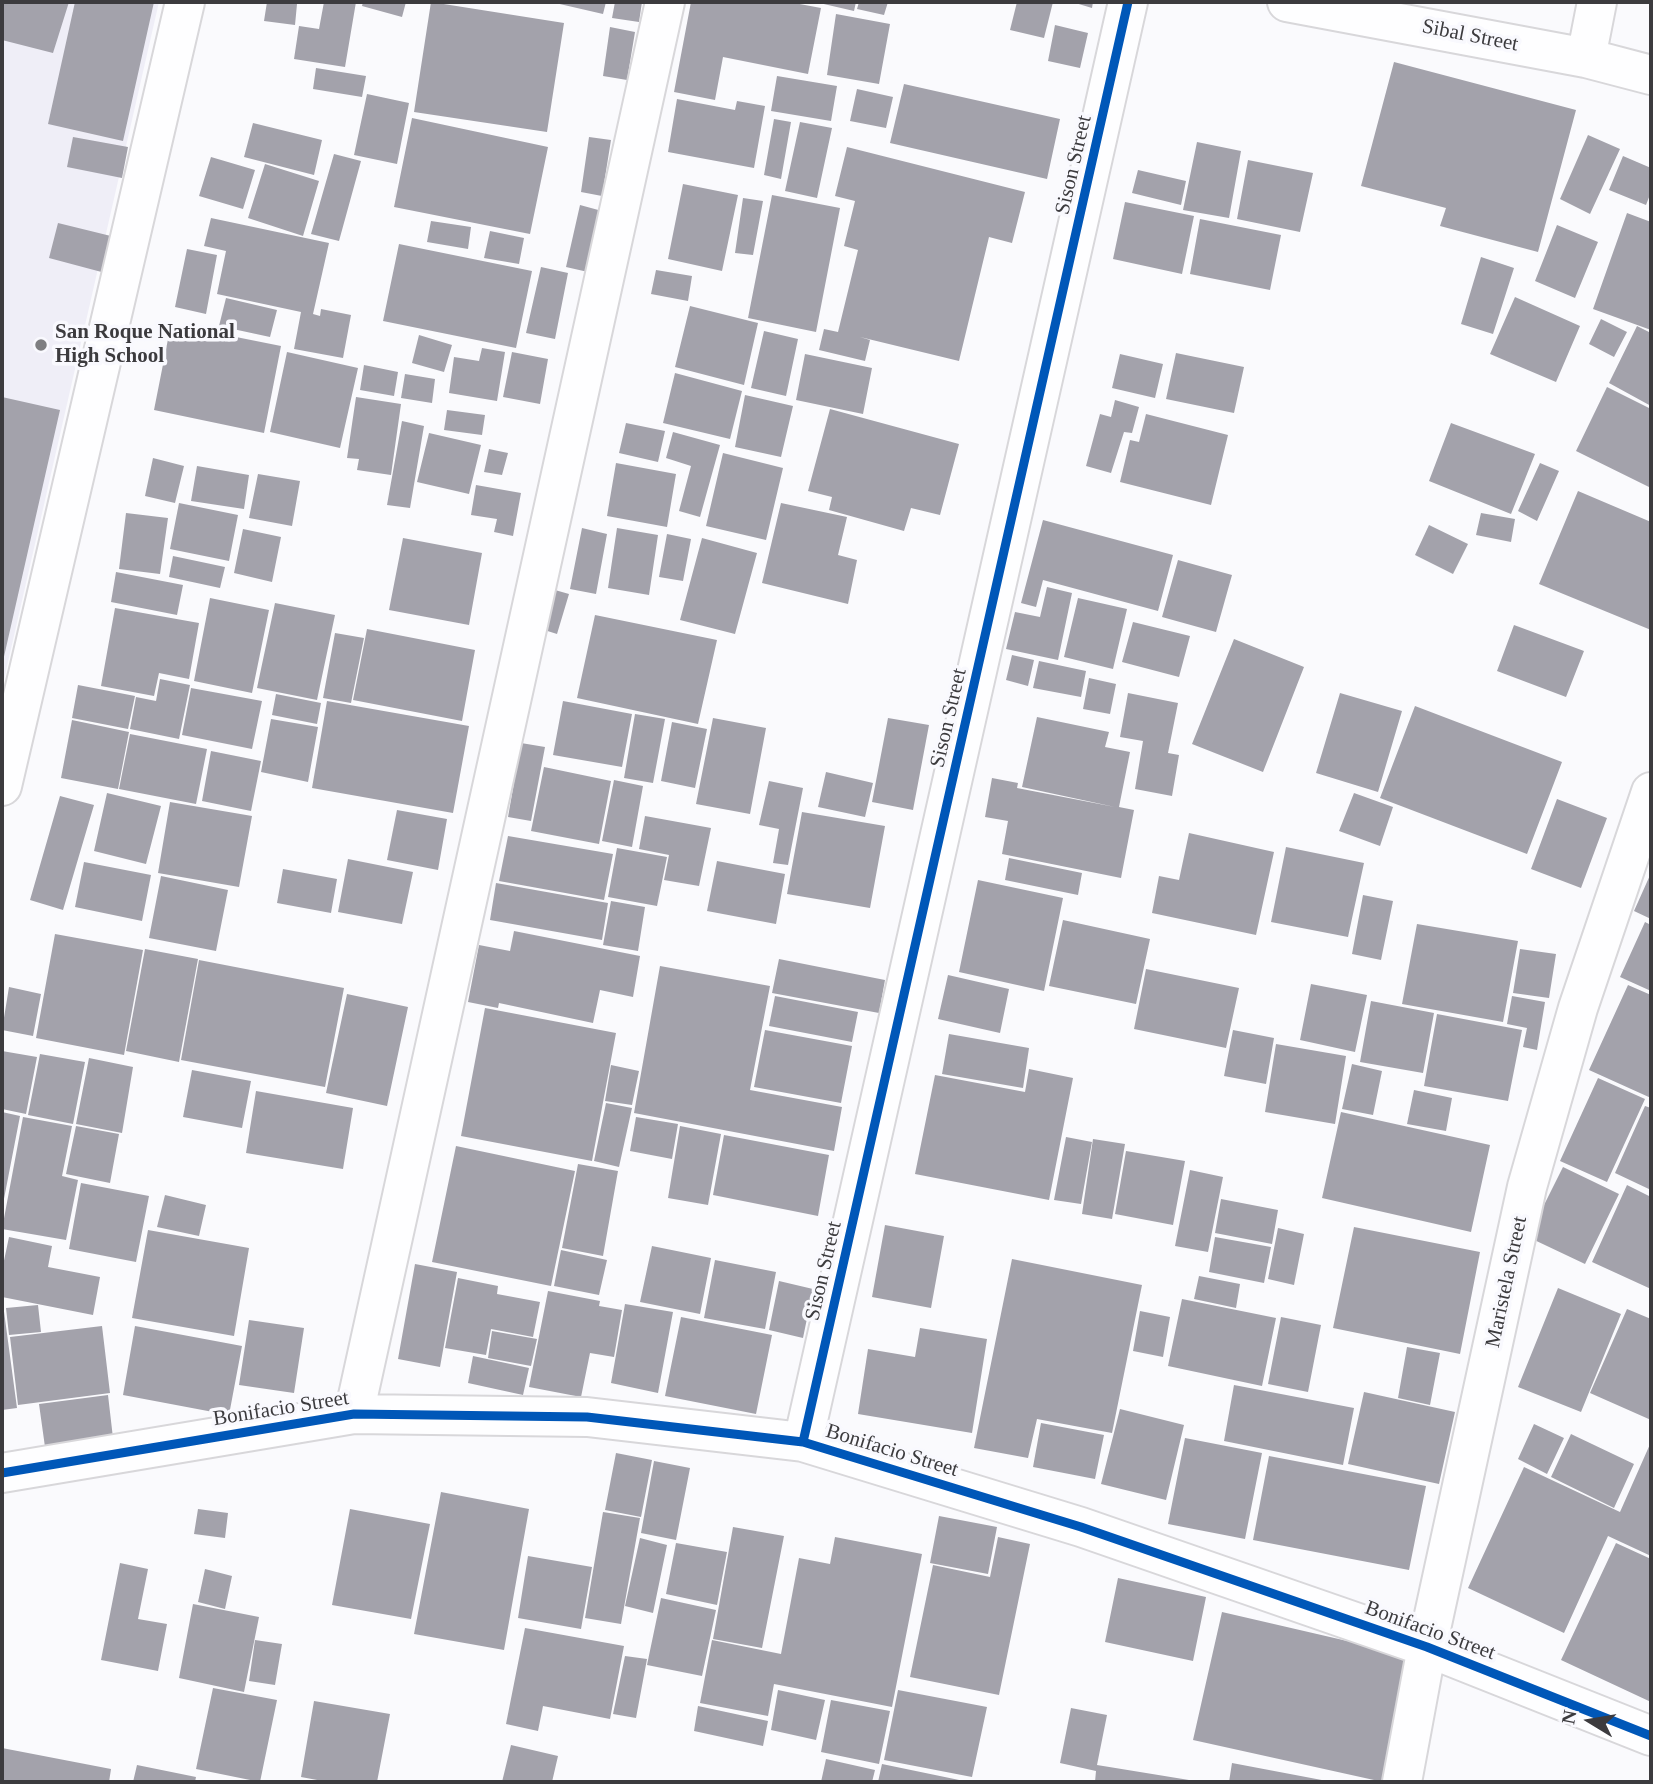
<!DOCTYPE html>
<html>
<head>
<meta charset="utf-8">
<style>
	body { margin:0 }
	#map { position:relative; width:1653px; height:1784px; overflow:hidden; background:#fafafd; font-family:"Times New Roman",serif }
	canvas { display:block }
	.frame { position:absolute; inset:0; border:4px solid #3c3b3e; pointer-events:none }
	.north { position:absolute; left:1555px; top:1686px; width:70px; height:70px; -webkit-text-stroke:5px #f9f9fe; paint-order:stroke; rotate:281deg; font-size:19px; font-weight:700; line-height:28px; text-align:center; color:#3c3b3e }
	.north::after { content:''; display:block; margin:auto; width:24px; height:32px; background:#3c3b3e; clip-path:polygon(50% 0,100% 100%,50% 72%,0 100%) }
</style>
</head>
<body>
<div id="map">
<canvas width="1653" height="1784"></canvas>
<div class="frame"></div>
<div class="north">N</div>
</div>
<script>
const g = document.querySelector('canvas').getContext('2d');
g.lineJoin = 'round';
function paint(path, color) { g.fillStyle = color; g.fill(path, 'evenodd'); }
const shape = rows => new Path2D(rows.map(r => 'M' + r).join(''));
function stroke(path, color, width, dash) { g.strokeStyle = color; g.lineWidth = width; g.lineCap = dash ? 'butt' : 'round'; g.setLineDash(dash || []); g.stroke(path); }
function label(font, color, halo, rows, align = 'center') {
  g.font = font + ' "Times New Roman",serif'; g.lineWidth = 7; g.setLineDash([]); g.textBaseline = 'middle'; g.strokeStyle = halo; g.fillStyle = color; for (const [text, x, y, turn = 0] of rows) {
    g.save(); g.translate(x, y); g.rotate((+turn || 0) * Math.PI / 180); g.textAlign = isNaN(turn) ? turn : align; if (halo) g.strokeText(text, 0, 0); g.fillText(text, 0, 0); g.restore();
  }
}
const built = shape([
	[2,2,159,2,2,688]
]);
const building = shape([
	[2,2,69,2,53,53,2,40],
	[75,2,154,2,123,141,48,124],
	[267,2,297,4,295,25,264,21],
	[324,2,356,2,345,67,294,59,299,26,319,29],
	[363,2,406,2,402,17,362,6],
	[431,2,564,23,547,132,414,112],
	[551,2,606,2,603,14],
	[615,2,642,2,639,22,612,18],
	[691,2,789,2,821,8,808,74,723,57,715,100,674,92],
	[815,2,856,2,854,11],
	[859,2,888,2,884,15,857,9],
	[1017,2,1053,2,1044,38,1010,30],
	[1072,2,1093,2,1092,8],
	[836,14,890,24,879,84,827,75],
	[1055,25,1088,33,1080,68,1048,61],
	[610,27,635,32,627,80,603,76],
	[1394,62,1576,110,1538,252,1440,226,1446,208,1361,186],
	[316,68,366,76,362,97,313,89],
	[777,76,837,86,831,121,771,111],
	[904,84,1060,119,1047,179,890,143],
	[857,89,893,97,886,128,850,121],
	[367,94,409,103,397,164,354,155],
	[677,99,735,110,737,101,765,106,754,168,668,152],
	[412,118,548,147,530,234,394,207],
	[774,119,791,122,781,179,764,175],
	[800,122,832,128,817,198,785,191],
	[253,123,322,140,314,175,244,157],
	[1588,135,1620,149,1590,214,1560,199],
	[73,137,128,147,122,178,67,167],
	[589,137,611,140,602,196,581,192],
	[1197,142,1241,151,1229,218,1183,210],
	[847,147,1025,192,1012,243,989,237,959,361,860,337,870,340,865,361,819,350,824,329,838,332,858,250,844,246,855,201,835,196],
	[334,154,361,161,339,241,311,234],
	[1623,156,1651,168,1651,192,1646,205,1609,190],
	[211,157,255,170,243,209,199,196],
	[1248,160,1313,173,1300,232,1237,219],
	[265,164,319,181,303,236,248,218],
	[1138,170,1186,181,1181,205,1132,193],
	[683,184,738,195,722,271,668,259],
	[772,195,840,208,816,332,748,318],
	[743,198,763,201,753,255,735,253],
	[1125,202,1194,216,1182,274,1113,259],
	[580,205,602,211,588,272,566,267],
	[1627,213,1651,222,1651,330,1593,309],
	[211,218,329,243,313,314,320,316,321,309,351,315,343,358,294,349,301,312,217,294,226,251,204,246],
	[1200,219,1281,235,1270,290,1190,274],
	[431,221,471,227,468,249,427,242],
	[58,223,119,238,109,274,49,258],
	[1557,225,1598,242,1575,298,1535,281],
	[490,231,524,238,519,264,484,258],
	[399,244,532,271,516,348,383,321],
	[187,249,217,255,206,314,175,307],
	[1481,257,1514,268,1493,334,1461,324],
	[541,267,568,273,555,339,526,333],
	[656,270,692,276,688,301,651,294],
	[1515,297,1580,326,1556,382,1490,354],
	[226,298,277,310,270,337,219,326],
	[690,306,758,323,744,385,675,367],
	[1601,319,1627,332,1614,357,1589,344],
	[171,324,281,346,264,433,154,410],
	[1637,326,1651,333,1651,406,1609,383],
	[764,331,798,339,786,396,751,388],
	[419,335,452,345,444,372,412,363],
	[482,348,505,352,497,401,449,393,454,357,479,361],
	[287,352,358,368,340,448,270,432],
	[512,352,548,359,540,404,503,397],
	[1176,353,1244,367,1234,413,1166,399],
	[805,354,872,368,863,414,796,400],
	[1120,354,1163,364,1155,398,1112,388],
	[364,365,398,372,394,396,360,390],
	[675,373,742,391,730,439,663,423],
	[405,374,435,379,432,403,401,398],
	[1607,387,1651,409,1651,483,1649,487,1576,451],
	[745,395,793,406,781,457,735,447],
	[2,397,60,410,3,661,2,661],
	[356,397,401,404,391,475,357,470,359,459,347,458],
	[1115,400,1139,407,1132,433,1124,432,1111,473,1086,466,1100,414,1111,417],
	[830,409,959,444,940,515,911,508,904,531,829,510,832,497,808,491],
	[447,410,485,415,482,435,444,430],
	[1146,414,1228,435,1211,505,1120,482,1130,440,1139,442],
	[402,421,424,426,410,508,387,505],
	[626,423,665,431,658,462,619,453],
	[1451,423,1535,454,1511,514,1429,481],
	[673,432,720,445,700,517,679,511,691,466,666,458],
	[429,433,481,445,469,494,417,482],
	[489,449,508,453,502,475,484,472],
	[723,453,783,468,766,540,706,526],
	[153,458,184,466,175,503,145,496],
	[616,463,676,474,667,527,607,516],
	[1540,463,1559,471,1537,521,1518,511],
	[197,466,249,475,244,509,191,501],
	[258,474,300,481,292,526,249,518],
	[476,485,521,493,513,536,494,532,497,519,471,515],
	[1578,491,1651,522,1651,630,1539,584],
	[179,503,238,515,229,561,170,549],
	[781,503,847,517,838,555,857,560,848,604,762,583],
	[126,513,168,518,160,574,119,569],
	[1481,513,1515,519,1511,542,1476,535],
	[1043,520,1173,555,1158,611,1043,580,1036,607,1021,603],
	[1429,525,1468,544,1453,574,1415,555],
	[582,528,607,534,596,594,570,589],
	[617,528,658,535,649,595,608,588],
	[243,529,281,537,272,582,234,573],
	[667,534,691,539,683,581,659,577],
	[403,538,482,553,469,625,389,610],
	[702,538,757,553,735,634,680,620],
	[173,556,225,567,220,588,169,577],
	[1178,560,1232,575,1216,632,1162,617],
	[116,572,183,585,177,615,111,602],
	[1047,587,1072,593,1058,660,1006,649,1015,612,1040,617],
	[548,588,569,594,557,634,538,628],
	[210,598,269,610,252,693,194,681],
	[1078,598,1127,609,1113,669,1064,657],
	[275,603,335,615,317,700,257,688],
	[115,608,199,623,189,679,159,673,154,696,101,686],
	[595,615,717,640,698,724,577,698],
	[1133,622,1190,636,1179,677,1122,662],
	[1514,625,1584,651,1566,697,1497,671],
	[367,629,475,650,462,721,353,700],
	[335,633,364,638,351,703,323,698],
	[1234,639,1304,667,1263,772,1192,744],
	[1012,655,1034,660,1028,686,1006,680],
	[1039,661,1086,671,1081,697,1033,688],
	[1089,678,1116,684,1110,714,1083,709],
	[160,679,190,685,179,739,130,729,136,697,156,701],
	[78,685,135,696,128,729,72,718],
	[191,688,262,701,252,749,182,735],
	[1128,693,1178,703,1168,753,1179,755,1172,796,1135,789,1143,741,1120,737],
	[1340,693,1402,711,1378,792,1316,773],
	[276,694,321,703,317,724,272,715],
	[327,701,469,726,453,813,312,788],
	[563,701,632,714,622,767,553,755],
	[1415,706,1562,762,1527,854,1380,798],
	[635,714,665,719,653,783,624,778],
	[1037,717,1109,732,1105,747,1130,752,1119,807,1134,810,1121,878,1002,854,1008,821,985,817,992,778,1018,783,1017,788,1115,807,1022,787],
	[713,718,766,728,750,814,696,804],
	[888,718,929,725,913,810,872,802],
	[271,719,318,727,308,782,261,772],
	[72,720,129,732,118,789,61,778],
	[672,722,707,729,695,788,661,781],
	[130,734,207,749,196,804,119,789],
	[521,743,545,747,531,821,508,817],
	[211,751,261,761,251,811,202,801],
	[544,767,611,781,599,844,531,831],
	[826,772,873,783,865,817,818,807],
	[614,780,643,786,632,847,602,841],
	[769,781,803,788,788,865,773,863,779,829,759,825],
	[107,793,161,806,146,864,94,851],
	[1354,793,1393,807,1380,846,1339,831],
	[60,796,94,805,63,910,30,900],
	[1557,799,1607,818,1581,888,1531,869],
	[170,802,252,816,239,887,158,873],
	[397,810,447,819,438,870,387,860],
	[802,812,885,826,870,908,787,894],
	[645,816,711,828,699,886,664,880,669,855,639,849],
	[1189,833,1274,852,1256,935,1152,913,1159,876,1179,880],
	[508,836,613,854,604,900,499,881],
	[1286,847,1364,863,1348,937,1271,922],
	[617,848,667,857,657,906,608,897],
	[1009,858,1082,873,1078,895,1005,880],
	[348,859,413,872,402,924,338,912],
	[717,861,785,874,776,924,707,911],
	[84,862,151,875,142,921,75,907],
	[283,869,337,879,331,913,277,903],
	[1651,873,1651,919,1634,911],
	[161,876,228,890,216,951,149,938],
	[978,880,1063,898,1044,991,959,972],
	[496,883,608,903,602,940,490,920],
	[1363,895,1393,901,1381,960,1352,954],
	[611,901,645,907,638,951,603,945],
	[1063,920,1150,939,1136,1004,1049,986],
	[1645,922,1651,925,1651,991,1620,977],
	[1417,924,1518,941,1503,1022,1402,1004],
	[514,931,640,956,633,997,600,990,593,1023,499,1003,498,1008,468,1002,479,945,510,951],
	[55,934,143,950,124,1055,36,1038],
	[145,949,198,959,179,1062,126,1051],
	[1520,949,1556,954,1549,998,1513,993],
	[779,959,885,980,879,1013,772,993],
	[199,960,344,988,325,1087,181,1060],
	[660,966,770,986,750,1090,842,1107,834,1151,634,1113],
	[1146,969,1239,988,1226,1048,1134,1029],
	[948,975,1009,989,1000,1033,938,1019],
	[1311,984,1367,995,1355,1052,1300,1040],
	[1628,985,1651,995,1651,1098,1589,1070],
	[9,987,41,994,33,1036,2,1030],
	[347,994,408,1007,387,1106,326,1093],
	[775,996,858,1012,852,1042,769,1026],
	[1512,996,1545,1002,1537,1050,1523,1047,1527,1028,1507,1024],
	[1371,1001,1434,1013,1423,1073,1360,1062],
	[485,1008,616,1033,592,1161,461,1136],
	[1437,1014,1522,1030,1508,1101,1424,1086],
	[765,1030,852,1046,841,1103,754,1087],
	[1233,1030,1274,1038,1266,1084,1224,1076],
	[949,1034,1029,1048,1023,1088,942,1074],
	[1276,1044,1346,1056,1335,1124,1265,1112],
	[2,1051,37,1057,26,1114,2,1109],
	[40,1054,85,1062,73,1124,28,1115],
	[89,1058,133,1067,122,1133,76,1124],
	[1352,1064,1382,1071,1373,1115,1342,1109],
	[611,1065,639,1071,632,1105,605,1101],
	[1029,1069,1073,1078,1049,1200,915,1174,935,1075,1025,1092],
	[192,1070,251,1081,242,1128,183,1117],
	[1598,1078,1645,1099,1607,1182,1560,1161],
	[1414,1090,1452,1098,1446,1131,1407,1124],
	[256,1091,353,1108,343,1169,246,1153],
	[606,1103,632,1108,619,1167,594,1161],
	[1645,1106,1651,1108,1651,1190,1615,1173],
	[2,1112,20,1116,3,1204,2,1204],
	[1341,1112,1490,1145,1471,1232,1322,1198],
	[23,1117,72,1126,62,1176,78,1180,66,1240,2,1229],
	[636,1117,678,1124,672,1159,630,1151],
	[76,1126,119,1134,110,1183,66,1174],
	[680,1126,721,1134,708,1205,668,1198],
	[724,1135,829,1155,818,1216,713,1195],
	[1066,1137,1092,1142,1081,1204,1054,1200],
	[1093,1139,1125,1144,1112,1219,1082,1214],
	[456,1146,575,1171,551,1286,432,1262],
	[1126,1151,1185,1161,1173,1225,1115,1214],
	[578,1164,618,1171,603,1256,562,1248],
	[1563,1167,1619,1194,1585,1264,1528,1237],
	[1190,1170,1223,1177,1208,1252,1175,1246],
	[81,1183,149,1196,136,1262,69,1249],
	[1627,1185,1651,1197,1651,1289,1592,1262],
	[165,1195,206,1205,199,1236,157,1227],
	[1221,1199,1278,1210,1272,1244,1215,1233],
	[885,1225,944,1236,931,1308,872,1297],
	[1354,1227,1480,1252,1460,1354,1333,1328],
	[1278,1228,1304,1234,1294,1285,1268,1279],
	[148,1230,249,1248,234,1336,132,1318],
	[9,1237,52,1246,48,1267,100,1277,93,1315,2,1297,2,1270],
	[1215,1237,1271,1247,1264,1283,1209,1272],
	[652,1246,711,1258,700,1314,640,1302],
	[561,1250,607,1260,599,1295,554,1286],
	[1012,1259,1142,1285,1112,1433,1037,1419,1028,1458,974,1448],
	[715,1260,776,1272,765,1329,704,1318],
	[415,1264,457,1272,440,1367,398,1359],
	[1199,1276,1240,1284,1236,1308,1194,1299],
	[458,1278,498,1286,497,1294,540,1302,533,1337,491,1329,486,1355,445,1348],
	[779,1281,813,1289,803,1338,769,1330],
	[1558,1288,1621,1314,1581,1412,1518,1387],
	[548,1291,600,1301,599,1306,622,1310,614,1357,590,1353,581,1397,529,1387],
	[1182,1299,1276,1318,1262,1386,1168,1366],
	[2,1304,3,1304,17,1408,2,1410],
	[625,1304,673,1312,658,1393,611,1383],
	[38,1305,41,1332,9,1335,6,1308],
	[1627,1309,1651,1319,1651,1420,1590,1393],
	[1140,1311,1170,1317,1163,1357,1133,1351],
	[681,1317,772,1335,756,1414,665,1396],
	[1281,1317,1321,1325,1308,1392,1268,1384],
	[249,1320,304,1328,294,1393,239,1385],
	[102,1326,110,1393,18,1405,10,1337],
	[135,1326,242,1346,229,1415,123,1395],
	[920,1328,987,1339,972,1433,858,1414,868,1349,915,1357],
	[492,1331,537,1339,531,1366,488,1358],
	[1407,1347,1440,1353,1430,1405,1398,1398],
	[473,1356,529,1368,523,1395,468,1383],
	[1234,1385,1354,1408,1343,1465,1224,1441],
	[1364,1392,1455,1412,1439,1484,1348,1464],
	[108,1395,113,1438,45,1447,39,1404],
	[1120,1409,1184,1425,1166,1500,1101,1484],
	[1041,1423,1104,1435,1095,1479,1033,1467],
	[1534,1424,1564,1438,1547,1474,1518,1459],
	[1571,1434,1634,1464,1614,1508,1551,1477],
	[1185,1438,1262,1453,1245,1539,1168,1524],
	[1651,1442,1651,1556,1608,1536,1564,1633,1468,1588,1524,1467,1620,1512],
	[616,1453,652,1460,641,1517,605,1510],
	[1269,1456,1426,1486,1409,1570,1253,1540],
	[654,1461,690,1468,676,1540,641,1533],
	[441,1492,529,1509,504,1650,414,1634],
	[198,1509,228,1513,225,1538,194,1534],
	[350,1509,430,1524,411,1619,332,1605],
	[603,1512,640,1518,621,1624,585,1618],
	[939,1516,997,1527,988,1574,930,1563],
	[733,1527,784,1536,762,1648,713,1639],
	[835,1537,922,1554,892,1707,774,1684,768,1716,700,1703,712,1640,781,1654,799,1558,830,1564],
	[998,1537,1030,1544,999,1695,910,1677,933,1565,990,1577],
	[640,1538,667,1545,653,1613,625,1606],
	[676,1543,727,1552,717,1605,666,1594],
	[1616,1543,1651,1559,1651,1702,1561,1660],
	[528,1556,592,1567,581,1629,518,1618],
	[120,1563,148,1569,138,1619,167,1624,158,1671,101,1660],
	[205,1569,232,1576,225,1609,198,1602],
	[1118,1578,1206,1597,1193,1661,1105,1642],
	[661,1598,716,1610,702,1676,647,1665],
	[193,1604,259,1617,244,1692,179,1678],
	[1222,1612,1412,1656,1383,1782,1193,1740],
	[525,1628,624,1646,610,1719,543,1706,538,1731,506,1724],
	[255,1640,282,1644,275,1685,249,1681],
	[625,1656,647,1659,636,1718,613,1714],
	[213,1688,277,1700,260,1782,196,1769],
	[778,1690,825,1700,816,1740,771,1730],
	[898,1690,987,1707,972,1777,884,1760],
	[831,1700,890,1711,879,1764,821,1752],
	[314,1701,390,1714,377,1782,328,1782,301,1777],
	[698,1706,768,1721,763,1746,694,1731],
	[1071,1708,1107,1715,1097,1765,1189,1780,1189,1782,1095,1782,1096,1771,1060,1763],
	[511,1745,558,1756,552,1782,502,1782],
	[2,1748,111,1769,109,1782,2,1782],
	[826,1759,875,1770,872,1782,821,1782],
	[1232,1763,1327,1781,1326,1782,1229,1782],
	[882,1764,964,1781,964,1782,878,1782],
	[137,1765,196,1777,195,1782,133,1782]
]);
const street = shape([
	[1287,2,1586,58,1651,75],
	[1586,58,1597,2],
	[2,786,185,2],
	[354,1414,665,2],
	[803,1442,1128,2],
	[2,1473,354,1414,587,1417,803,1442,1081,1527,1427,1647,1651,1736],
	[1402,1782,1427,1647,1527,1187,1578,1008,1651,792]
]);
const cycleway = shape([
	[803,1442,1128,2],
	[2,1473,354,1414,587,1417,803,1442,1081,1527,1427,1647,1651,1736]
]);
const markers = [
	[41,345,7,"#7e7e81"]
];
const streetNames = [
	["Sibal Street",1470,36,11],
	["Sison Street",1074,165,-77],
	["Sison Street",949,718,-77],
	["Sison Street",824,1271,-77],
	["Maristela Street",1507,1282,-78],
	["Bonifacio Street",281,1409,-9],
	["Bonifacio Street",892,1451,17],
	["Bonifacio Street",1430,1631,20]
];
const poiNames = [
	["San Roque National",55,333],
	["High School",55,357]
];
paint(built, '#efeef7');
paint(building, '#a3a2ab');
stroke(street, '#d8d7da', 42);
stroke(street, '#fefeff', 38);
stroke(cycleway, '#0057b8', 9);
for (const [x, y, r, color] of markers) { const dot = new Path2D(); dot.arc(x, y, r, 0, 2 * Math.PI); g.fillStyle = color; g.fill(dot); stroke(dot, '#f9f9fe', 2.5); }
label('21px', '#3c3b3e', '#f9f9fe', streetNames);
label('bold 21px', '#3c3b3e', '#f9f9fe', poiNames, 'left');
</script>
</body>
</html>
